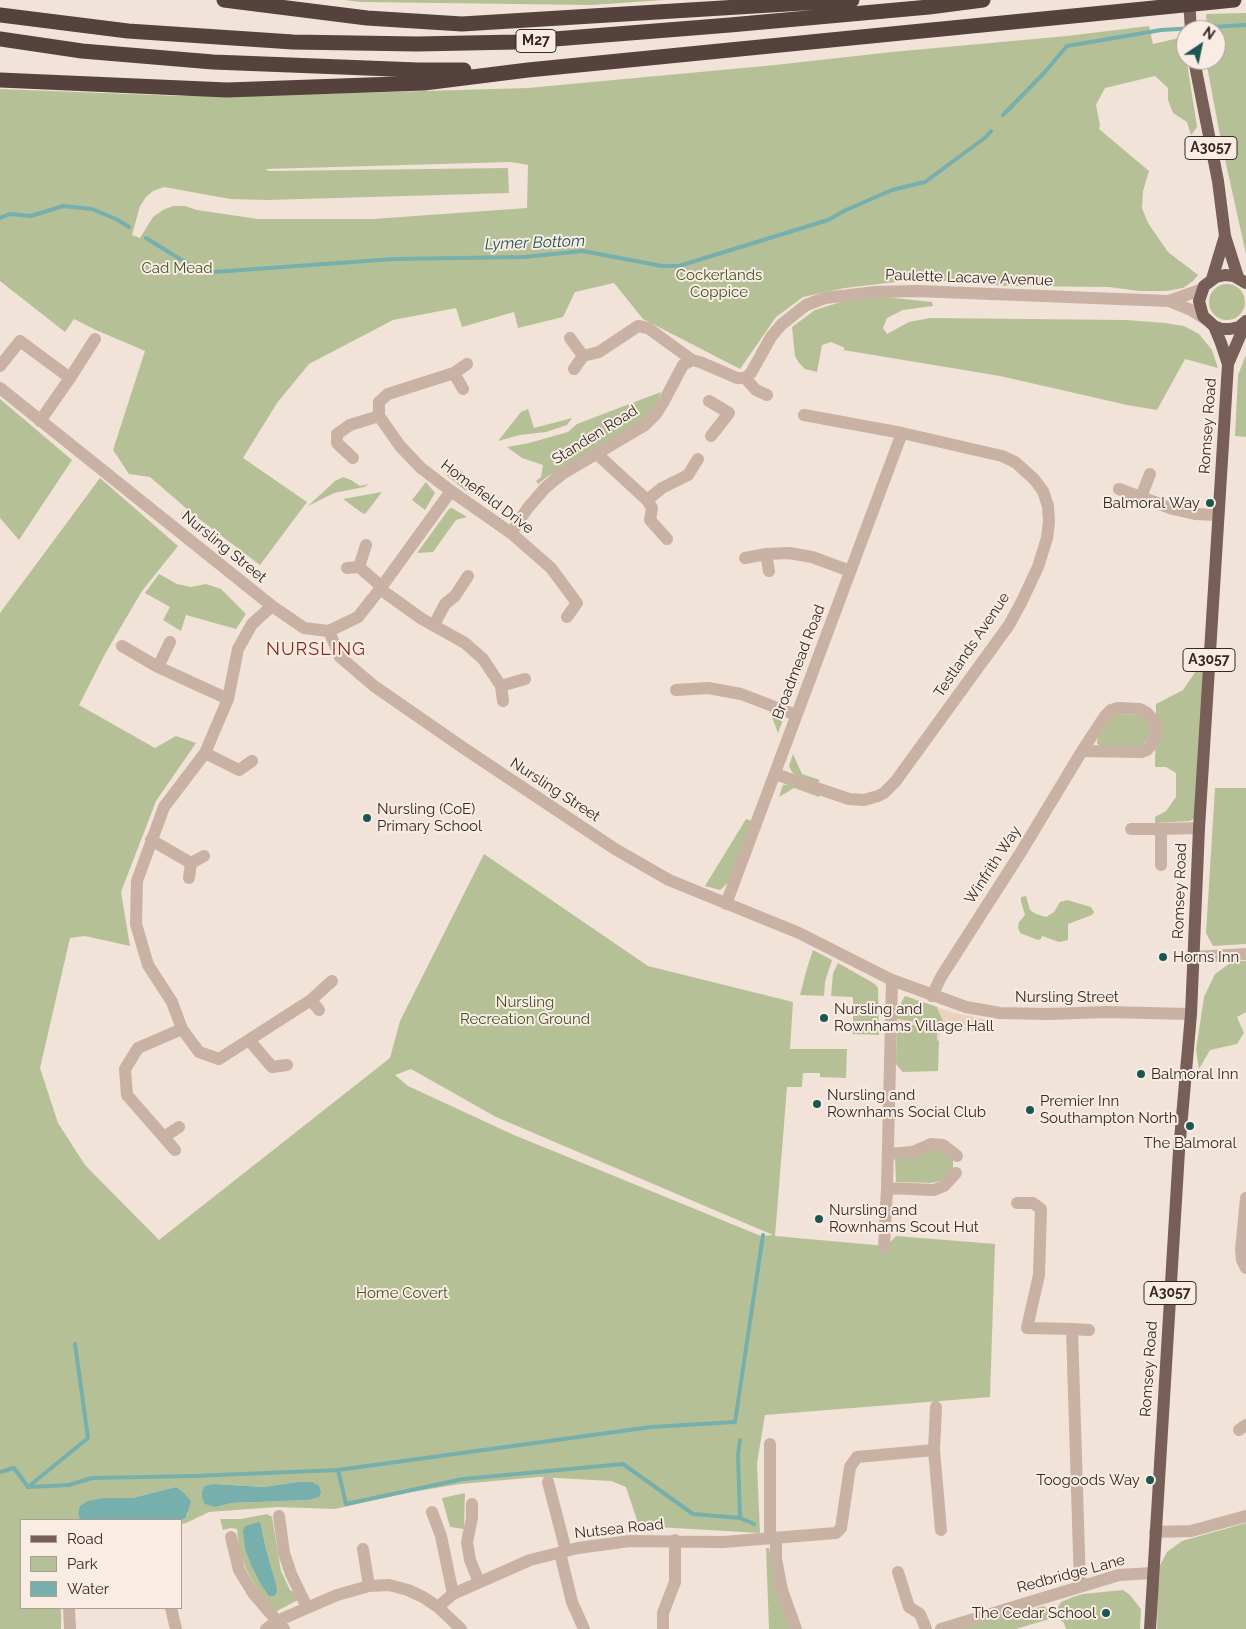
<!DOCTYPE html>
<html>
<head>
<meta charset="utf-8">
<style>
	body { margin:0 }
	#map { position:relative; width:1246px; height:1629px; overflow:hidden; background:#f1e3d7; font-family:Raleway,sans-serif }
	canvas { display:block }
	.legend { position:absolute; left:20px; top:1519px; width:162px; height:90px; box-sizing:border-box; background:#f9ede3; border:1px solid #aa9f97; margin:0; padding:6px 9px; list-style:none; font-size:15px; color:#342925 }
	.legend li { display:flex; align-items:center; gap:10px; height:25px }
	.legend b { width:25px; border:1px solid #aa9f97 }
	.north { position:absolute; left:1176px; top:20px; width:50px; height:50px; box-sizing:border-box; background:#f9ede3; border:1px solid #aa9f97; border-radius:50%; rotate:34deg; font-size:14px; font-weight:700; line-height:20px; text-align:center; color:#342925 }
	.north::after { content:''; display:block; margin:auto; width:18px; height:22px; background:#1b5654; clip-path:polygon(50% 0,100% 100%,50% 72%,0 100%) }
</style>
</head>
<body>
<div id="map">
<canvas width="1246" height="1629"></canvas>
<ul class="legend">
<li><b style="height:6px;background:#775e56"></b>Road</li>
<li><b style="height:14px;background:#b6c097"></b>Park</li>
<li><b style="height:14px;background:#76afac"></b>Water</li>
</ul>
<div class="north">N</div>
</div>
<script>
const g = document.querySelector('canvas').getContext('2d');
g.lineJoin = 'round';
function paint(path, color) { g.fillStyle = color; g.fill(path, 'evenodd'); }
const shape = rows => new Path2D(rows.map(r => 'M' + r).join(''));
function stroke(path, color, width, dash) { g.strokeStyle = color; g.lineWidth = width; g.lineCap = dash ? 'butt' : 'round'; g.setLineDash(dash || []); g.stroke(path); }
function label(font, color, halo, rows, align = 'center') {
  g.font = font + ' Raleway,sans-serif'; g.lineWidth = 4; g.setLineDash([]); g.textBaseline = 'middle'; g.strokeStyle = halo; g.fillStyle = color; for (const [text, x, y, turn = 0] of rows) {
    g.save(); g.translate(x, y); g.rotate((+turn || 0) * Math.PI / 180); g.textAlign = isNaN(turn) ? turn : align; if (halo) g.strokeText(text, 0, 0); g.fillText(text, 0, 0); g.restore();
  }
}
const green = shape([
	[344,0,664,0,592,5,361,2],
	[1246,13,1246,254,1222,146,1206,61,1216,60,1216,30,1207,30,1206,14],
	[1149,26,1153,44,1183,37,1197,127,1191,135,1187,122,1173,113,1168,100,1168,88,1155,76,1105,88,1096,105,1100,125,1099,129,1149,171,1143,191,1142,208,1148,223,1168,252,1198,275,1193,281,1183,288,1166,291,1139,291,1109,287,1008,286,921,279,845,288,803,297,776,317,740,369,643,319,614,283,575,292,563,317,518,328,514,312,462,327,456,308,393,320,309,364,277,403,243,458,307,502,260,565,194,515,150,477,129,474,113,450,145,351,96,330,74,319,65,332,0,281,0,89,180,96,356,93,528,88,775,65,892,52,1067,36],
	[511,162,528,165,527,208,373,219,258,219,197,210,185,206,173,206,163,210,153,217,140,238,132,235,140,206,146,197,153,191,164,187,230,199,267,200,509,193,508,168,269,171,265,169],
	'1209 302a18 18 0 1 1 36 0a18 18 0 1 1-36 0Z',
	[885,297,932,302,933,306,903,310,887,318,883,328,887,334,909,322,930,318,1126,320,1165,323,1184,326,1199,334,1212,350,1218,368,1185,359,1157,410,1127,405,1000,376,843,350,845,348,831,342,822,345,817,372,805,369,799,363,795,356,792,327,815,310,844,301],
	[1246,355,1246,437,1235,436,1238,375],
	[661,392,656,405,645,418,629,430,547,477,538,484,536,481,541,477,543,465,522,458,507,447,529,443,568,432,577,424],
	[0,399,72,460,19,540,0,518],
	[528,409,534,428,572,418,567,425,546,432,520,435,498,441,521,412],
	[454,469,462,471,466,476,468,484,466,491,444,473,448,470],
	[343,477,351,480,360,486,369,484,364,487,334,493,308,506,335,481],
	[100,478,178,546,142,591,105,654,79,705,155,748,176,736,196,743,156,801,121,892,130,946,85,936,70,938,40,1068,58,1123,85,1165,159,1240,390,1058,400,1021,484,854,648,966,793,1002,790,1049,847,1049,846,1078,820,1077,820,1073,803,1073,802,1087,787,1087,775,1236,886,1246,896,1236,995,1244,990,1397,765,1415,757,1463,760,1533,639,1526,626,1487,611,1481,539,1477,460,1484,406,1493,335,1509,277,1507,209,1512,186,1523,181,1524,181,1520,179,1520,186,1518,188,1513,176,1487,132,1498,104,1498,78,1514,80,1520,21,1520,21,1608,61,1608,61,1629,0,1629,0,613],
	[411,1069,496,1117,773,1235,761,1236,514,1135,408,1086,395,1075],
	[297,1482,312,1482,308,1500,232,1503,216,1507,214,1484,264,1487],
	[426,482,435,493,425,510,412,500],
	[382,492,365,514,362,513,343,499],
	[452,508,467,517,456,520,433,552,417,553,449,509],
	[159,574,177,584,191,587,206,584,221,589,246,614,236,629,186,615,181,631,163,620,170,607,145,593],
	[1202,662,1206,666,1195,818,1190,821,1155,823,1155,817,1166,811,1176,797,1176,773,1166,767,1155,767,1156,704,1183,690],
	[769,709,781,715,783,720,778,733],
	[1117,714,1141,715,1146,717,1152,733,1141,748,1100,747,1097,743,1098,737,1112,716],
	[793,754,802,774,820,780,818,783,797,776,792,772,789,766],
	[791,784,820,794,819,797,794,788,779,797,783,785],
	[1215,788,1246,788,1246,944,1213,946,1206,933],
	[746,819,752,821,729,882,720,890,705,886],
	[1026,896,1030,910,1036,914,1046,917,1054,912,1060,902,1067,900,1091,907,1094,912,1092,915,1068,924,1068,940,1059,942,1042,936,1041,939,1038,940,1020,933,1018,928,1019,922,1025,915,1021,901,1021,897],
	[813,950,832,960,825,982,824,996,800,995,807,968],
	[1233,961,1246,961,1246,1012,1237,1017,1244,1033,1237,1044,1210,1050,1199,1069,1196,1050,1204,997,1215,974],
	[838,963,875,984,878,988,879,1035,853,1034,853,997,831,996,833,973],
	[905,996,937,1007,944,1023,933,1025,897,1019,897,1010],
	[897,1022,930,1028,937,1032,937,1040,939,1041,938,1071,903,1072,900,1069,896,1064],
	[939,1147,953,1157,953,1168,941,1181,931,1183,896,1182,895,1159],
	[465,1493,464,1529,450,1527,442,1498],
	[267,1514,272,1517,281,1571,290,1590,295,1593,298,1600,275,1612,258,1590,246,1569,239,1550,237,1529,231,1528,223,1530,220,1519,241,1519],
	[261,1525,266,1549,276,1584,245,1526],
	[1246,1523,1246,1629,1157,1629,1158,1569,1167,1552,1182,1541],
	[766,1548,769,1548,778,1593,792,1629,769,1629],
	[1123,1590,1130,1595,1141,1609,1140,1629,1066,1629,1064,1623,1057,1617,1057,1609,1061,1602,1073,1597,1083,1594],
	[1044,1606,1048,1610,1049,1619,1016,1629,953,1629,983,1620]
]);
const plaza = shape([
	[937,1007,954,1013,989,1020,989,1027,982,1032,940,1031,939,1041,937,1040,937,1032,930,1028,897,1022,897,1019,933,1025,944,1023]
]);
const water = shape([
	[297,1482,312,1482,319,1486,321,1492,319,1497,308,1500,232,1503,216,1507,205,1504,202,1497,202,1491,205,1486,214,1484,264,1487],
	[176,1487,184,1493,191,1501,186,1518,179,1520,80,1520,78,1514,80,1506,88,1501,104,1498,132,1498],
	[259,1522,261,1525,266,1549,276,1584,277,1592,274,1596,269,1596,262,1586,252,1567,245,1549,243,1531,245,1526]
]);
const stream = shape([
	[1003,115,1044,73,1067,46,1161,30,1246,25],
	[0,218,10,214,31,216,63,206,92,209,116,219,129,227],
	[146,238,193,267,214,272,394,259,524,257,583,251,662,266,679,266,828,220,846,210,892,190,925,182,986,137,991,131],
	[338,1470,346,1504,463,1479,623,1464,693,1514,740,1518,738,1455,740,1440],
	[0,1472,14,1468,28,1487,69,1485,92,1478,194,1476,338,1470,651,1427,735,1422,763,1235],
	[28,1487,88,1438,75,1344],
	[740,1518,754,1524]
]);
const minor = shape([
	[1169,301,1203,289],
	[570,338,583,356,599,352,638,326,648,328,692,360,700,362,737,378,745,378,756,390,767,395],
	[467,364,454,373,388,394,379,402,379,416,400,446,421,468,451,491,511,533,551,568,577,603],
	[0,366,20,341,70,378,40,421],
	[574,369,583,356],
	[454,373,463,389],
	[70,378,95,339],
	[745,378,751,373,771,337,781,325,806,305,825,298,875,292,917,291,1169,301,1191,310,1205,319],
	[0,388,272,606,304,628,329,631],
	[709,401,729,413,711,436],
	[597,454,647,500,652,508,650,520,667,539],
	[353,458,337,443,337,434,350,425,379,416],
	[1119,489,1173,509,1195,514,1218,515],
	[1141,497,1150,474],
	[647,500,662,488,688,475,698,459],
	[511,533,527,509,545,488,562,474,645,425,656,414,664,401,683,365,692,360],
	[366,545,359,567,382,587],
	[766,554,769,571],
	[745,558,766,554,789,553,812,557,850,571],
	[347,568,359,567],
	[380,589,422,619,465,643,483,659,501,686,503,701],
	[272,606,252,624,238,649,228,699,205,753,164,807,137,881,136,924,148,965,172,1002,182,1029,199,1052,219,1059,311,1000,332,981],
	[567,617,577,603],
	[434,625,445,604,455,596,468,576],
	[329,631,340,657,374,686,465,749,615,849,669,880,799,933,892,980,966,1007,1000,1013,1048,1014,1106,1012,1191,1014],
	[329,631,358,617,380,589,451,491],
	[170,642,158,667,228,699],
	[122,646,158,667],
	[501,686,525,679],
	[676,690,708,688,741,694,796,715],
	[205,753,239,770,252,761],
	[775,774,849,799,864,800,878,796,884,793,895,782,1009,625,1021,603,1038,567,1047,538,1049,522,1048,506,1043,491,1034,479,1015,462,1002,456,902,433,804,415],
	[1131,829,1161,829],
	[151,840,191,863,189,878],
	[191,863,204,856],
	[1161,865,1161,829,1199,828],
	[726,904,902,433],
	[1194,957,1246,954],
	[932,996,941,977,1021,852,1082,751,1105,716,1111,710,1118,708,1140,709,1147,713,1153,720,1156,729,1155,737,1151,745,1147,750,1141,752,1082,751],
	[311,1000,319,1010],
	[249,1040,272,1067,287,1065],
	[164,1137,179,1127],
	[175,1150,127,1095,125,1069,138,1048,182,1029],
	[888,1154,913,1152,931,1144,943,1145,957,1156],
	[887,1188,892,980],
	[1246,1198,1241,1250,1242,1260,1246,1268],
	[1017,1203,1033,1203,1041,1209,1039,1275,1027,1328,1072,1329,1080,1586],
	[884,1247,887,1188,934,1190,944,1186,956,1173],
	[1072,1329,1089,1330],
	[1239,1430,1246,1425],
	[770,1444,770,1538],
	[934,1450,936,1407],
	[548,1482,566,1551],
	[472,1504,472,1518,467,1542,470,1560,479,1582],
	[432,1512,441,1536,453,1594],
	[279,1516,284,1553,291,1574,307,1607],
	[231,1537,239,1570,253,1593,284,1629],
	[776,1538,776,1559,782,1590,796,1629],
	[363,1549,369,1586],
	[560,1553,572,1602,584,1629],
	[898,1572,909,1607,920,1614,926,1629],
	[438,1607,453,1594,530,1560,578,1548,630,1541,723,1542,836,1533,841,1528,850,1467,857,1457,934,1450,941,1530],
	[69,1608,70,1629],
	[171,1608,176,1629],
	[266,1629,277,1621,337,1595,369,1586,389,1585,408,1590,423,1597,438,1607,461,1629],
	[663,1629,663,1613,675,1582,675,1540],
	[941,1629,1119,1575,1153,1573]
]);
const tertiary = shape([
	[1155,1532,1191,1531,1246,1516]
]);
const primary = shape([
	[1189,0,1191,30],
	[1194,60,1218,181,1225,236,1238,277],
	[1212,279,1225,236],
	[1246,283,1234,276,1225,275,1216,277,1204,286,1199,301,1203,316,1214,326,1222,329,1230,329,1239,327,1246,321],
	[1214,326,1221,343,1228,364],
	[1150,1629,1179,1151,1191,1014,1199,828,1228,364,1246,322]
]);
const motorway = shape([
	[224,0,367,18,462,24,852,0],
	[0,15,128,31,293,42,417,44,517,42,730,25,929,7,983,0],
	[0,39,82,51,213,62,418,70,464,70],
	[0,80,227,90,424,83,528,70,1234,0]
]);
const markers = [
	[1210,503,5,"#1b5654"],
	[367,818,5,"#1b5654"],
	[1163,957,5,"#1b5654"],
	[824,1018,5,"#1b5654"],
	[1141,1074,5,"#1b5654"],
	[817,1104,5,"#1b5654"],
	[1030,1110,5,"#1b5654"],
	[1190,1126,5,"#1b5654"],
	[819,1219,5,"#1b5654"],
	[1150,1480,5,"#1b5654"],
	[1106,1613,5,"#1b5654"]
];
const shields = [
	[536,41,40],
	[1211,148,52],
	[1209,660,52],
	[1170,1293,52]
];
const shieldNames = [
	["M27",536,41],
	["A3057",1211,148],
	["A3057",1209,660],
	["A3057",1170,1293]
];
const parkNames = [
	["Cad Mead",177,268],
	["Cockerlands",719,275],
	["Coppice",719,292],
	["Nursling",525,1002],
	["Recreation Ground",525,1019],
	["Home Covert",402,1293]
];
const streetNames = [
	["Paulette Lacave Avenue",969,278,2],
	["Romsey Road",1208,426,-86],
	["Standen Road",595,435,-32],
	["Homefield Drive",487,497,37],
	["Nursling Street",224,547,39],
	["Testlands Avenue",972,645,-56],
	["Broadmead Road",799,662,-69],
	["Nursling Street",555,790,33],
	["Winfrith Way",993,865,-57],
	["Romsey Road",1180,891,-88],
	["Nursling Street",1067,997],
	["Romsey Road",1149,1369,-86],
	["Nutsea Road",619,1529,-6],
	["Redbridge Lane",1071,1574,-15]
];
const poiNames = [
	["Balmoral Way",1200,503,"right"],
	["Nursling (CoE)",377,809],
	["Primary School",377,826],
	["Horns Inn",1173,957],
	["Nursling and",834,1009],
	["Rownhams Village Hall",834,1026],
	["Balmoral Inn",1151,1074],
	["Nursling and",827,1095],
	["Rownhams Social Club",827,1112],
	["Premier Inn",1040,1101],
	["Southampton North",1040,1118],
	["The Balmoral",1190,1143,"center"],
	["Nursling and",829,1210],
	["Rownhams Scout Hut",829,1227],
	["Toogoods Way",1140,1480,"right"],
	["The Cedar School",1096,1613,"right"]
];
const waterNames = [
	["Lymer Bottom",535,243,-2]
];
const quarterNames = [
	["NURSLING",316,650]
];
paint(green, '#b6c097');
paint(plaza, '#ead2be');
paint(water, '#76afac');
stroke(stream, '#76afac', 4);
stroke(minor, '#c9b1a3', 12);
stroke(tertiary, '#c9b1a3', 12);
stroke(primary, '#775e56', 12);
stroke(motorway, '#55423c', 15);
for (const [x, y, r, color] of markers) { const dot = new Path2D(); dot.arc(x, y, r, 0, 2 * Math.PI); g.fillStyle = color; g.fill(dot); stroke(dot, '#f9ede3', 2); }
for (const [x, y, w] of shields) { const box = new Path2D(); box.roundRect(x - w / 2, y - 11.5, w, 23, 4); g.fillStyle = '#f9ede3'; g.fill(box); stroke(box, '#342925', 1); }
label('bold 14px', '#342925', null, shieldNames);
label('15px', '#475329', '#f9ede3', parkNames);
label('15px', '#342925', '#f9ede3', streetNames);
label('15px', '#342925', '#f9ede3', poiNames, 'left');
label('italic 16px', '#1b5654', '#f9ede3', waterNames);
g.letterSpacing = '1px';
label('18px', '#842c1d', '#f9ede3', quarterNames);
g.letterSpacing = '0px';
</script>
</body>
</html>
